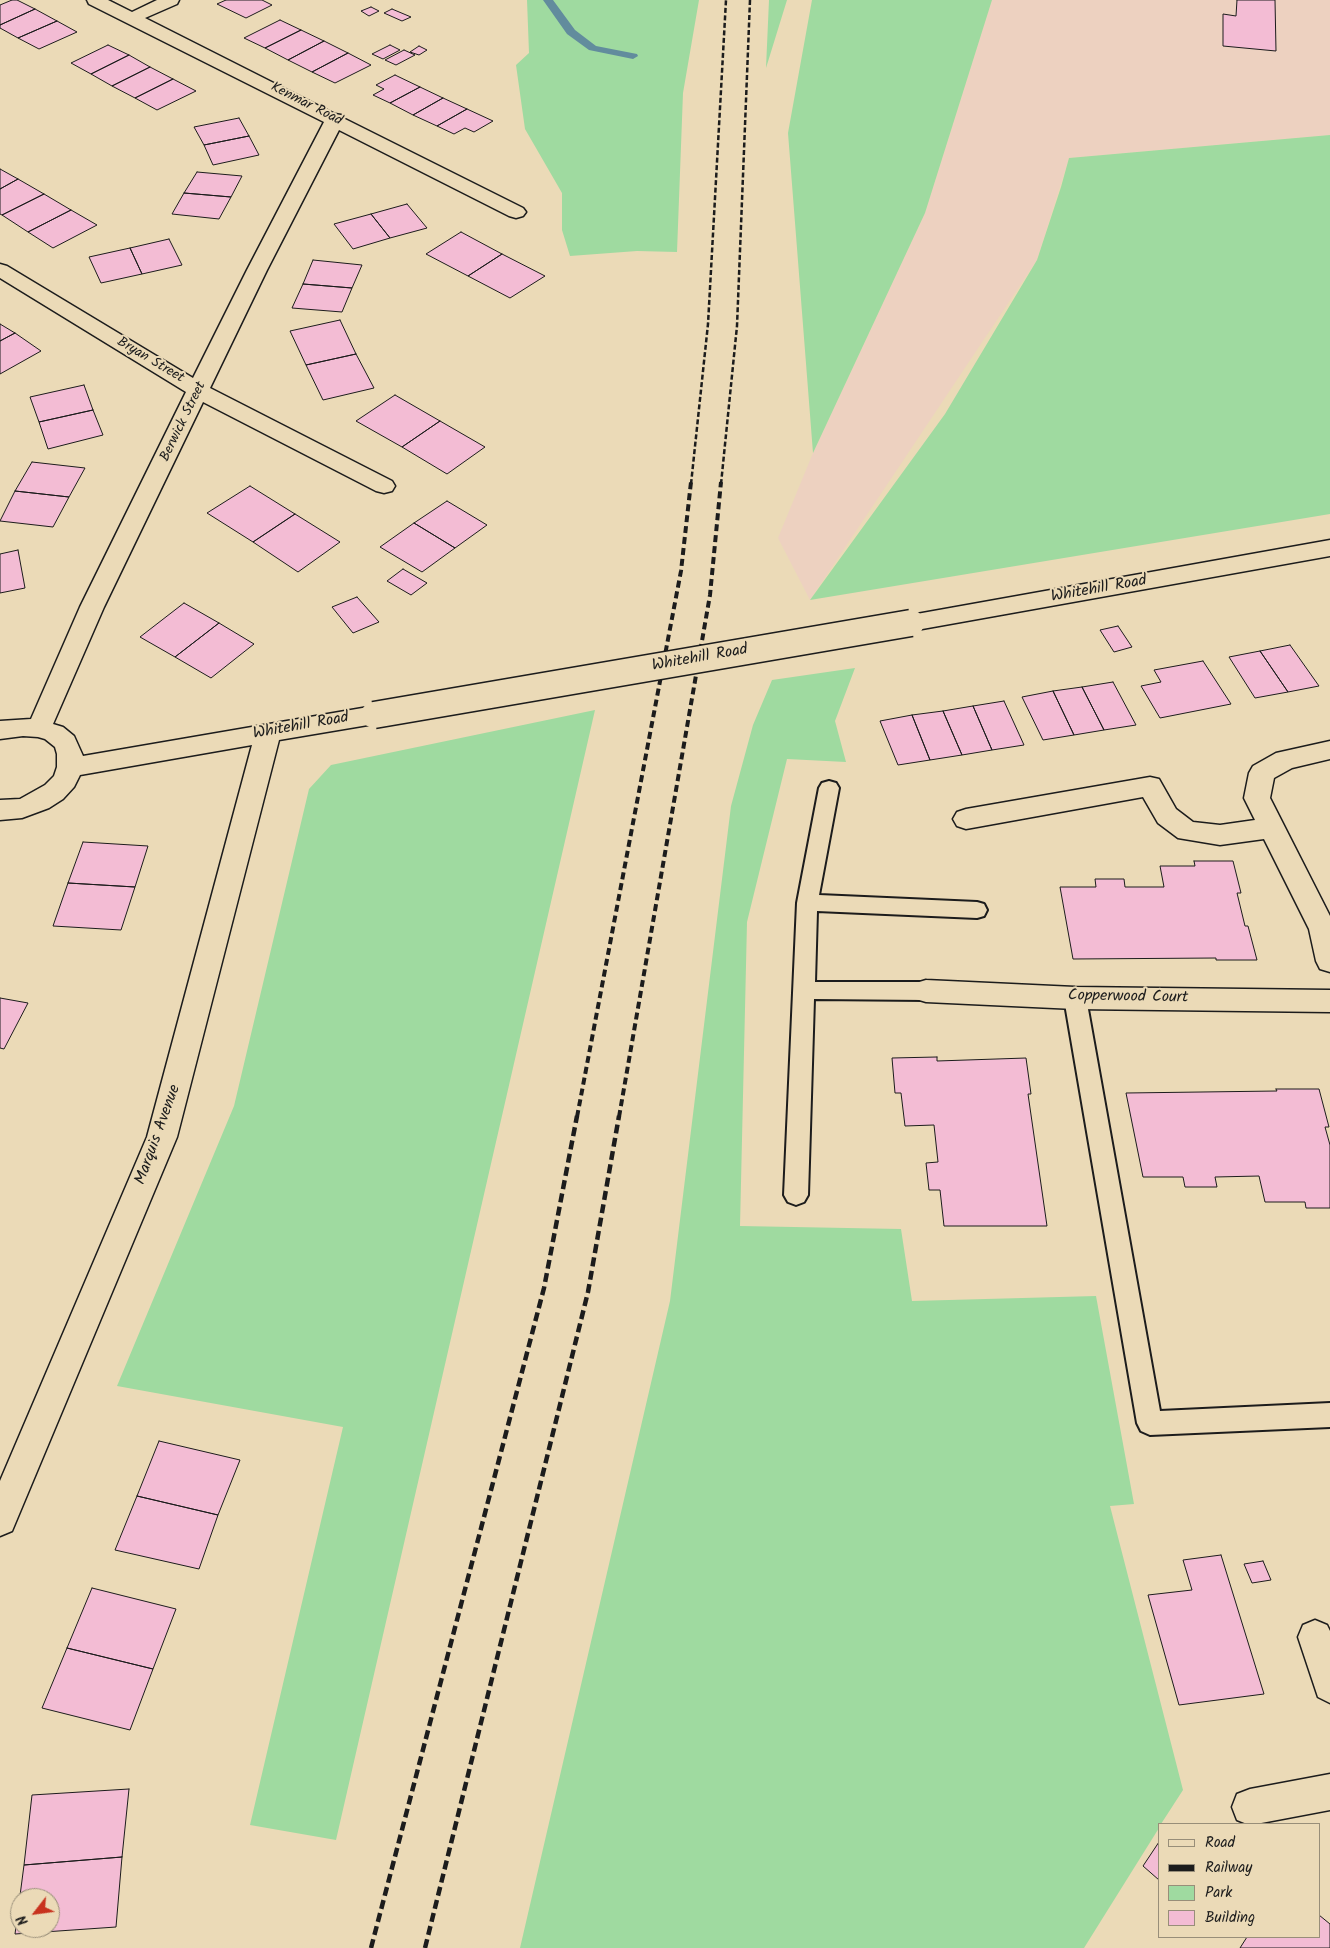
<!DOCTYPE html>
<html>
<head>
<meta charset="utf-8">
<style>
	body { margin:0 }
	#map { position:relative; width:1330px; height:1948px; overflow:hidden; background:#ebdab7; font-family:Kalam,sans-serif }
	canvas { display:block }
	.legend { position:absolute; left:1158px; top:1823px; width:162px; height:115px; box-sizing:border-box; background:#ebdab7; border:1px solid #988e79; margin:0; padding:6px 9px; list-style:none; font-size:15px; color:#1c1c1c }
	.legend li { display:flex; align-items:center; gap:10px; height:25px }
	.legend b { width:25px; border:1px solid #988e79 }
	.north { position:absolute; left:10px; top:1888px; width:50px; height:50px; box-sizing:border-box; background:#ebdab7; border:1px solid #988e79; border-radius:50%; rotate:240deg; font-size:14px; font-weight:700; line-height:20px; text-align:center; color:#1c1c1c }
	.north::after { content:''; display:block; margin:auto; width:18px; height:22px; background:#c8321e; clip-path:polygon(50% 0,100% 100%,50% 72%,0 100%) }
</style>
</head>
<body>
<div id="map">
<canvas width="1330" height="1948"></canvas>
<ul class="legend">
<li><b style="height:6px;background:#ebdab7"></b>Road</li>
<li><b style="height:6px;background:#1c1c1c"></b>Railway</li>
<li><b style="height:14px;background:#9fdaa0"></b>Park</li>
<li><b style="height:14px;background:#f3bcd4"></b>Building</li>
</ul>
<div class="north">N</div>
</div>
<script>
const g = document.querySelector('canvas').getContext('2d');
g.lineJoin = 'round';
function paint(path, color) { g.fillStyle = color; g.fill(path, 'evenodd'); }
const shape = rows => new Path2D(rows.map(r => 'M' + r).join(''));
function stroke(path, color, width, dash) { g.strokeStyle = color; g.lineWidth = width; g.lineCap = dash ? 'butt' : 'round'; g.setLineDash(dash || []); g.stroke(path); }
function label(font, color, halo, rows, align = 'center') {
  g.font = font + ' Kalam,sans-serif'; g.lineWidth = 4; g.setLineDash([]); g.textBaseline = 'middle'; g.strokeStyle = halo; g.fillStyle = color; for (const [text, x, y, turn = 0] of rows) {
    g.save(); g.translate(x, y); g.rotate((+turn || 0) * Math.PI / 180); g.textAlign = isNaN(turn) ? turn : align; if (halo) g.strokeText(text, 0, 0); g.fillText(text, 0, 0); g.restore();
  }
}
const built = shape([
	[992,0,1330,0,1330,135,1069,158,1037,260,810,600,778,538,813,453,925,213]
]);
const green = shape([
	[527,0,699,0,683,93,677,252,637,251,570,256,562,230,562,193,525,129,516,65,529,53],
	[769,0,787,0,766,68],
	[812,0,992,0,925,213,813,453,788,133],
	[1330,135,1330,514,810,600,945,414,1037,260,1061,187,1069,158],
	[855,668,835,721,846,762,787,759,747,922,740,1226,901,1229,912,1301,1096,1296,1134,1504,1110,1506,1183,1790,1161,1824,1159,1824,1159,1828,1084,1948,520,1948,670,1301,731,806,753,725,772,680],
	[595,710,336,1840,250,1825,343,1427,117,1386,234,1106,309,789,331,765]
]);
const stream = shape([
	[543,0,553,0,575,30,596,46,637,54,638,56,633,59,589,50,567,34,543,0]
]);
const building = shape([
	[12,0,17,0,35,9,0,25,0,5,12,0],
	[226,0,262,0,272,5,246,18,217,4,226,0],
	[1237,0,1275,0,1276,51,1223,46,1223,14,1236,16,1237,0],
	[371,7,379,11,369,16,361,11,371,7],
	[35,9,57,21,18,38,0,28,0,25,35,9],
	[392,9,411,17,402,21,384,13,392,9],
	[280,20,301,30,265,48,244,38,280,20],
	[57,21,77,32,39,49,18,38,57,21],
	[301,30,324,41,288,60,265,48,301,30],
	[324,41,348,53,312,72,288,60,324,41],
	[108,45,129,55,91,74,71,63,108,45],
	[390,45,400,50,383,59,372,54,390,45],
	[419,46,427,50,419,55,410,52,419,46],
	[404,50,415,55,396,65,385,60,404,50],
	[348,53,371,65,335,83,312,72,348,53],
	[129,55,150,67,112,86,91,74,129,55],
	[150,67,173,79,135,98,112,86,150,67],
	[395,75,420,87,390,103,373,95,384,89,376,85,395,75],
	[173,79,196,91,157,110,135,98,173,79],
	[420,87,443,98,413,115,390,103,420,87],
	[443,98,467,109,437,126,413,115,443,98],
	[467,109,493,121,474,132,465,128,454,134,437,126,467,109],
	[239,118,249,136,204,145,194,127,239,118],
	[249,136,259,155,213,165,204,145,249,136],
	[0,169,18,179,0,189,0,169],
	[197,172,242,176,231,197,184,193,197,172],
	[18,179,44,194,2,215,0,214,0,189,18,179],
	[184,193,231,197,219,219,172,214,184,193],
	[44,194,71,210,28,232,2,215,44,194],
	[407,204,427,228,390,238,371,214,407,204],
	[71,210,97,225,53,248,28,232,71,210],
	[371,214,390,238,353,249,334,224,371,214],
	[461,232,502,254,468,276,426,254,461,232],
	[169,239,182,265,142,274,130,248,169,239],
	[130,248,142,274,101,283,89,257,130,248],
	[502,254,545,276,510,298,468,276,502,254],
	[313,260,362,265,352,288,303,284,313,260],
	[303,284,352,288,342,312,292,308,303,284],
	[340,320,356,354,306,365,290,331,340,320],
	[0,324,15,333,0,341,0,324],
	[15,333,41,351,0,374,0,341,15,333],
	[356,354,374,388,323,400,306,365,356,354],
	[84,385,93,410,39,422,30,397,84,385],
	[395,395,440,421,402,447,356,421,395,395],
	[93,410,103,435,48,449,39,422,93,410],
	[440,421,485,447,447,474,402,447,440,421],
	[32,462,85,468,69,497,15,491,32,462],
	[250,486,295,514,253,542,207,513,250,486],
	[15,491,69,497,53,527,0,521,15,491],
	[447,501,487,525,455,548,414,523,447,501],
	[295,514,340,542,298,572,253,542,295,514],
	[414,523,455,548,422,572,380,547,414,523],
	[18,550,25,588,0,593,0,554,18,550],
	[403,569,427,583,411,595,387,581,403,569],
	[357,597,379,622,353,633,332,607,357,597],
	[184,603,219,623,175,657,140,637,184,603],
	[219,623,254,644,211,678,175,657,219,623],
	[1118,626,1132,647,1114,652,1100,630,1118,626],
	[1290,645,1319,686,1288,692,1260,651,1290,645],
	[1260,651,1288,692,1255,698,1229,657,1260,651],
	[1203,661,1231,704,1160,718,1141,686,1161,682,1154,670,1203,661],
	[1113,682,1136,725,1104,730,1082,687,1113,682],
	[1082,687,1104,730,1074,735,1053,691,1082,687],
	[1053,691,1074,735,1043,740,1022,697,1053,691],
	[1004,701,1024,745,992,750,973,706,1004,701],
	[973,706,992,750,962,755,943,711,973,706],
	[943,711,962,755,930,760,912,715,943,711],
	[912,715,930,760,898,765,880,721,912,715],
	[83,842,148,846,135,887,68,883,83,842],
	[1194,861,1233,861,1241,893,1237,893,1245,926,1248,926,1257,960,1216,960,1216,958,1073,959,1060,887,1096,887,1095,879,1124,879,1125,887,1164,887,1160,866,1195,866,1194,861],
	[68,883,135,887,121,930,53,926,68,883],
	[0,998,28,1003,4,1049,0,1048,0,998],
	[937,1057,937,1061,1026,1058,1031,1094,1028,1094,1047,1226,944,1226,940,1190,929,1190,926,1163,938,1162,934,1125,905,1126,901,1093,895,1093,892,1058,937,1057],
	[1276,1089,1319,1089,1329,1127,1325,1127,1330,1145,1330,1208,1306,1208,1305,1202,1265,1202,1259,1176,1215,1177,1217,1187,1185,1187,1183,1177,1143,1177,1126,1093,1277,1091,1276,1089],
	[159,1441,240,1460,218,1515,137,1496,159,1441],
	[137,1496,218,1515,199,1569,115,1550,137,1496],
	[1221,1555,1264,1694,1179,1705,1148,1595,1192,1590,1183,1560,1221,1555],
	[1263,1561,1271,1580,1252,1583,1244,1564,1263,1561],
	[92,1588,176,1609,153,1669,67,1648,92,1588],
	[67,1648,153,1669,130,1730,42,1708,67,1648],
	[129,1789,122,1857,24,1865,32,1795,129,1789],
	[1159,1842,1159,1880,1143,1866,1159,1842],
	[122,1857,116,1927,15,1934,24,1865,122,1857],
	[20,1898,50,1898,50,1928,20,1928,20,1898],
	[1319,1915,1330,1924,1330,1948,1240,1948,1247,1937,1319,1937,1319,1915]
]);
const lane = shape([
	[829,781,836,783,839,788,819,895,977,902,984,904,987,910,984,916,977,918,817,911,815,982,926,982,934,985,937,991,934,997,926,1000,814,999,808,1195,804,1202,796,1205,788,1202,784,1195,797,903,819,788,822,783,829,781],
	[1075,989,1083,992,1086,998,1160,1411,1330,1403,1330,1427,1150,1435,1141,1431,1137,1423,1064,998,1067,992,1075,989]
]);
const street = shape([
	[87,0,108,0,132,12,157,0,179,0,177,4,145,18,335,114,341,115,343,118,523,208,526,212,523,216,516,218,509,216,339,130,267,270,210,388,392,481,395,486,392,491,384,493,376,491,203,402,104,607,53,724,63,727,74,736,83,756,374,706,383,709,386,715,383,721,374,724,279,740,177,1137,12,1531,0,1536,0,1481,147,1137,252,745,80,775,74,787,63,799,49,808,22,818,0,820,0,800,20,799,45,785,54,776,57,767,57,754,55,747,45,739,38,737,23,736,0,739,0,721,31,719,80,607,186,392,0,278,0,264,7,266,193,378,247,270,324,122,89,4,87,0],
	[1330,540,1330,556,911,631,903,629,899,623,903,617,911,615,1330,540],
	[1330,741,1330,759,1292,768,1274,778,1270,798,1330,916,1330,972,1320,969,1316,961,1309,929,1264,839,1220,845,1178,838,1158,823,1143,797,966,829,957,826,953,819,957,812,966,809,1150,777,1159,779,1176,809,1193,822,1220,825,1255,820,1244,798,1249,773,1253,766,1276,753,1330,741],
	[926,980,1075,987,1330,990,1330,1012,1075,1009,926,1002,916,999,912,991,916,983,926,980],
	[1315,1620,1327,1625,1330,1631,1330,1703,1318,1697,1298,1637,1303,1625,1315,1620],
	[1330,1774,1330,1810,1256,1824,1247,1824,1237,1820,1232,1807,1237,1794,1250,1789,1330,1774]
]);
const railFar2 = shape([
	[691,484,708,324,726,0],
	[721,484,737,326,750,0]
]);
const railFar1 = shape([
	[577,1117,681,571,691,482],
	[619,1117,710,595,721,482]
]);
const rail = shape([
	[371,1948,544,1288,577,1116],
	[425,1948,588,1292,619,1116]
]);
const streetBridge = shape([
	[374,715,911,623]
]);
const farStreetnames = [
	["Kenmar Road",306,105,27],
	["Bryan Street",150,361,31],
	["Berwick Street",184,422,-64]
];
const streetNames = [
	["Whitehill Road",1099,590,-10],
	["Whitehill Road",700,659,-10],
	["Whitehill Road",301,727,-10],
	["Copperwood Court",1128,998,1],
	["Marquis Avenue",159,1135,-70]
];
paint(built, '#edd1c0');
paint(green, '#9fdaa0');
paint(stream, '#628c9d');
paint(building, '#f3bcd4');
stroke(building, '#1c1c1c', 1);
stroke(lane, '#1c1c1c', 4);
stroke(street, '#1c1c1c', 3);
paint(lane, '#ebdab7');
paint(street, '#ebdab7');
stroke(railFar2, '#1c1c1c', 2.5, [5, 2.5]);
stroke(railFar1, '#1c1c1c', 4, [7, 4]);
stroke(rail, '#1c1c1c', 4.5, [9, 4.5]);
stroke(streetBridge, '#1c1c1c', 29, []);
stroke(streetBridge, '#ebdab7', 26);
label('14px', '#1c1c1c', '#ebdab7', farStreetnames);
label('16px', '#1c1c1c', '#ebdab7', streetNames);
</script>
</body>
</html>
